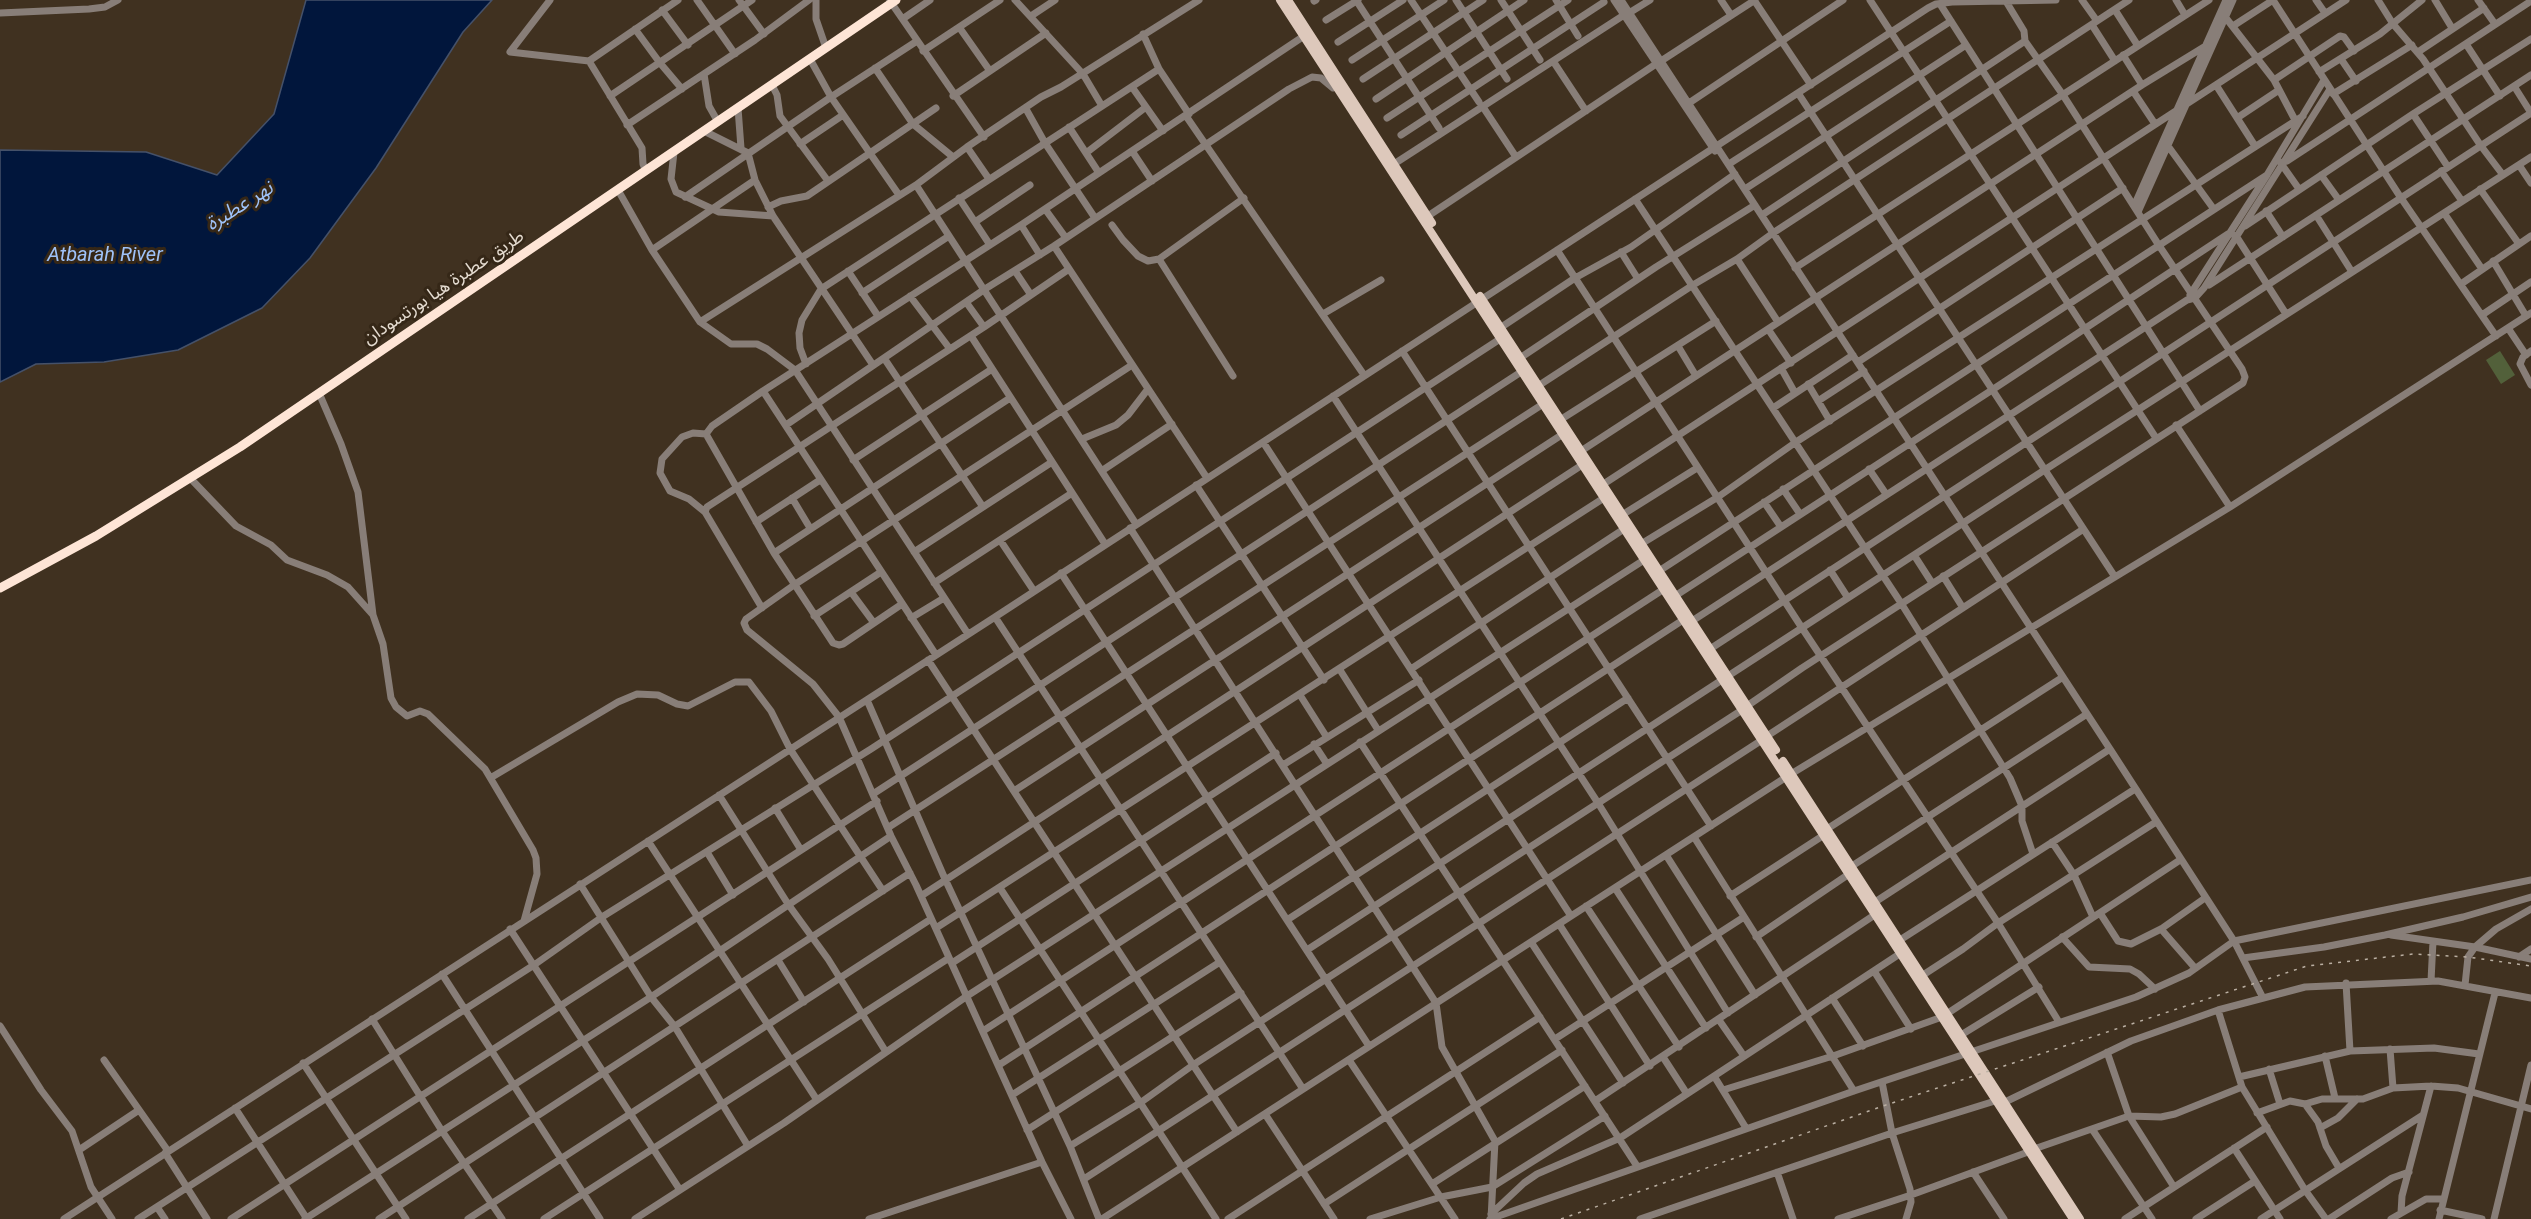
<!DOCTYPE html>
<html>
<head>
<meta charset="utf-8">
<style>
	body { margin:0 }
	canvas { display:block; background:#403120 }
</style>
</head>
<body>
<canvas width="2531" height="1219"></canvas>
<script>
const g = document.querySelector('canvas').getContext('2d');
g.lineJoin = 'round';
function paint(path, color) { g.fillStyle = color; g.fill(path, 'evenodd'); }
const shape = rows => new Path2D(rows.map(r => 'M' + r).join(''));
function stroke(path, color, width, dash) { g.strokeStyle = color; g.lineWidth = width; g.lineCap = dash ? 'butt' : 'round'; g.setLineDash(dash || []); g.stroke(path); }
function label(font, color, halo, rows, align = 'center') {
  g.font = font + ' Roboto,"Noto Sans Arabic",sans-serif'; g.lineWidth = 6; g.setLineDash([]); g.textBaseline = 'middle'; g.strokeStyle = halo; g.fillStyle = color; for (const [text, x, y, turn = 0] of rows) {
    g.save(); g.translate(x, y); g.rotate((+turn || 0) * Math.PI / 180); g.textAlign = isNaN(turn) ? turn : align; if (halo) g.strokeText(text, 0, 0); g.fillText(text, 0, 0); g.restore();
  }
}
const green = shape([
	[2500,351,2515,375,2501,384,2486,360]
]);
const water = shape([
	[306,0,492,0,463,32,376,168,310,258,262,308,178,350,104,362,36,364,0,382,0,150,146,152,217,175,274,114,306,0]
]);
const minor = shape([
	[550,0,510,52,589,61],
	[697,0,735,54],
	[739,0,764,34],
	[816,0,816,19,826,48],
	[1015,0,1083,74,1102,106],
	[1356,0,1439,128],
	[1411,0,1479,102],
	[1456,0,1507,79],
	[1501,0,1540,60],
	[1556,0,1578,36],
	[1614,0,1715,151],
	[1621,0,2110,749,2234,941,2262,996],
	[1721,0,1731,15],
	[1754,0,1811,85],
	[1870,0,2156,438],
	[2082,0,2097,21],
	[2176,0,2185,15],
	[2316,0,2325,13],
	[2378,0,2393,24,2423,59,2481,146,2503,175],
	[2435,0,2452,28],
	[2478,0,2495,24],
	[890,1,984,137],
	[1314,1,1316,0],
	[1940,4,2200,411],
	[662,10,688,45],
	[2115,10,2138,46],
	[0,13,89,9,105,7,118,0],
	[1629,13,1650,0],
	[1031,16,1055,0],
	[904,18,930,0],
	[2226,18,2274,80,2295,120],
	[1326,20,1358,0],
	[2092,25,2115,61],
	[2233,26,2273,0,2401,198,2496,336],
	[959,27,990,71],
	[635,29,660,63,682,89],
	[1143,34,1159,69,1189,114],
	[1338,42,1403,0],
	[2466,44,2500,96],
	[923,51,1000,0],
	[2418,52,2484,8],
	[2123,55,2142,85],
	[810,59,831,97,899,195],
	[2341,59,2356,81],
	[1352,60,1444,0],
	[1553,61,1586,111],
	[1661,61,1755,0],
	[875,68,913,124,953,157],
	[2319,72,2380,34,2422,0],
	[704,74,709,106,718,122],
	[1363,79,1483,0],
	[2274,80,2340,36,2344,37,2354,51],
	[772,85,777,95,780,116,828,181],
	[2216,85,2255,146],
	[2514,86,2531,113],
	[1132,87,1163,131],
	[2133,91,2155,124],
	[1798,93,2115,577],
	[2333,94,2412,45],
	[610,96,752,0],
	[953,96,1046,33],
	[1376,99,1524,0],
	[1689,103,1843,0],
	[1483,107,1516,157],
	[738,108,741,148],
	[1026,109,1045,143,1095,218],
	[2413,114,2448,167],
	[1186,116,1364,375],
	[1387,118,1568,0],
	[2237,118,2279,90],
	[627,125,755,40,809,0],
	[1069,127,1099,173],
	[704,131,748,153,755,180,773,216,873,365],
	[1401,135,1604,2],
	[800,144,843,115],
	[2168,146,2213,208],
	[967,147,989,179],
	[1132,151,1152,181],
	[674,152,671,179,676,192,719,212,773,216],
	[1086,153,1146,107],
	[2287,161,2531,1],
	[2280,162,2299,189],
	[1394,164,1624,15],
	[1729,164,1951,21],
	[2519,165,2531,183],
	[646,171,643,164,642,148,589,61,678,0],
	[2441,171,2462,201],
	[2321,175,2339,200],
	[916,185,1136,524],
	[1745,189,1966,45],
	[2480,189,2519,244],
	[618,190,652,250,700,322,731,344,757,344,767,349,795,370,968,634],
	[685,197,831,97,917,41],
	[959,198,990,245],
	[1635,199,1901,603,2010,778,2022,806,2022,821,2033,854],
	[2134,206,2226,0],
	[768,207,781,201,807,196,936,108],
	[1045,209,1066,238],
	[2266,211,2283,237],
	[2138,212,2233,0],
	[2444,213,2482,269],
	[1762,215,2025,41],
	[2316,215,2352,272],
	[1428,216,1656,64],
	[975,222,1030,185],
	[1021,225,1040,255],
	[1112,225,1123,240,1138,256,1148,261,1159,259,1244,198],
	[2245,226,2413,114,2531,39],
	[1054,246,1207,478],
	[652,250,755,180],
	[1557,250,1802,628,1998,923,1963,949,1923,975],
	[1621,252,1638,279],
	[1159,259,1233,376],
	[1737,259,1778,322],
	[2493,261,2526,316],
	[1795,268,2209,0],
	[848,271,878,316],
	[1015,271,1031,295],
	[2461,284,2531,236],
	[2209,285,2531,75],
	[862,293,949,236],
	[2190,295,2267,175,2324,80],
	[910,296,950,349],
	[966,302,984,327],
	[1323,314,1381,280],
	[2482,315,2531,282],
	[700,322,916,185,967,147,1041,97,1061,87,1199,0],
	[1500,328,1575,278,1631,247,1735,174],
	[2508,328,2526,355],
	[1768,329,1791,363],
	[971,336,1105,544],
	[1678,346,1696,376],
	[1402,351,1711,826],
	[2531,351,2523,357,2520,364,2531,385],
	[884,358,983,507],
	[1520,358,1656,267,1755,205],
	[1858,362,2123,188],
	[806,364,800,348,799,333,802,320,821,289,1159,69],
	[1781,368,1795,393],
	[1808,384,1830,421],
	[1538,386,1693,285,1737,259,1773,233,2129,0],
	[763,391,936,655],
	[319,393,341,444,358,492,373,615],
	[1333,396,1598,803,1728,1013],
	[1818,401,1864,371],
	[1773,408,1853,355],
	[1560,420,1716,321],
	[786,425,985,289,1054,246,1289,89,1312,77,1321,78,1333,88,1339,84],
	[2176,425,2230,507],
	[706,434,712,426,763,391,1021,225,1304,36],
	[706,434,774,553,833,643,839,645,843,644,902,604],
	[706,434,693,433,682,437,662,459,660,473,670,491,689,499,705,512,762,608],
	[1082,439,1116,425,1128,415,1148,389],
	[1263,442,1571,916],
	[1581,451,2142,85,2204,47],
	[853,460,992,369],
	[1869,469,1886,494],
	[1103,470,1172,424],
	[191,479,236,526,271,545,287,560,327,575,348,587,373,615,383,644,391,698,396,707,407,716,420,711,428,714,485,769,533,850,536,858,537,874,524,921],
	[1196,485,1324,680],
	[1599,487,2346,0],
	[1783,489,1800,514],
	[792,498,810,528],
	[1764,502,1781,527],
	[705,512,707,507,984,327,1069,269],
	[1622,515,1697,468],
	[756,522,820,480],
	[1000,540,1034,591],
	[1641,544,1718,497,1796,442,2303,116],
	[914,552,1052,462],
	[774,553,1010,398],
	[1914,555,1932,583],
	[1830,570,1848,598],
	[1659,571,2267,175],
	[1061,573,1369,1046],
	[1943,576,1963,608],
	[934,583,1072,493],
	[851,592,874,623],
	[1675,596,1992,390,2228,234,2232,233,2238,239,2286,314],
	[814,616,881,572],
	[995,617,1303,1089],
	[911,618,944,598],
	[1692,621,2147,326,2187,300,2195,298,2204,288,2330,89],
	[1710,649,2531,113],
	[928,660,1237,1132],
	[1411,669,1624,529],
	[1340,670,1378,730],
	[1300,695,1326,736],
	[867,700,945,879,1070,1146,1099,1219],
	[1747,706,1802,668,2243,383,2245,377,2242,369,2158,244,2063,95,2025,41,2024,31,2007,3],
	[1767,736,2082,530],
	[1360,742,1637,1166],
	[1314,744,1327,764],
	[1283,765,1419,680],
	[492,777,618,702,637,694,658,695,677,704,688,706,735,682,749,682,771,711,790,749,883,891],
	[1014,791,1563,434],
	[873,794,1521,372],
	[719,795,788,904,828,959,886,1052],
	[775,808,801,850],
	[889,827,1543,404],
	[1827,829,2063,677],
	[1694,837,1854,1091],
	[648,841,817,1100],
	[2052,842,2074,875,2093,917],
	[707,852,733,895],
	[1666,855,1755,995],
	[1852,866,2087,714],
	[580,884,651,997,675,1027,748,1146],
	[1000,888,1216,1219],
	[1615,888,1706,1028],
	[921,896,1582,465],
	[1730,896,1824,835],
	[1875,902,2110,749],
	[1586,906,1679,1047],
	[2100,913,2118,941,2131,944,2161,929,2205,898],
	[1287,920,1628,698],
	[1559,924,1650,1066],
	[936,928,1607,496],
	[510,929,680,1190],
	[2161,929,2195,968],
	[2391,935,2475,947,2531,959],
	[1756,937,1849,874],
	[2062,937,2089,967,2130,969,2139,974,2155,989],
	[1900,940,2135,789],
	[1531,942,1623,1083],
	[1307,950,2043,471,2531,157],
	[2519,957,2531,949],
	[2243,958,2324,947,2385,935,2463,917,2531,897],
	[778,960,804,1002],
	[952,963,1276,753],
	[1874,971,1911,1029],
	[442,974,600,1219],
	[2431,981,2433,941],
	[2346,983,2350,1051],
	[2465,985,2468,957,2475,947,2496,929,2531,909],
	[1832,998,1863,1046],
	[2218,1010,2242,1087,2305,1190,2326,1219],
	[372,1019,442,1131,502,1219],
	[1719,1020,1744,1056],
	[2059,1022,1998,923,2156,822],
	[0,1026,41,1090,72,1131,91,1187,112,1219],
	[983,1031,1664,589],
	[1961,1035,2039,987],
	[1555,1039,1744,917],
	[2390,1049,2393,1088],
	[2107,1052,2129,1116,2174,1187],
	[2325,1056,2335,1098],
	[1663,1057,1687,1094],
	[104,1060,168,1151],
	[1349,1060,1455,1219],
	[303,1063,406,1219],
	[999,1065,1683,620],
	[2269,1069,2280,1104],
	[1714,1076,1746,1128],
	[2239,1077,2350,1051,2434,1048,2479,1054],
	[1882,1082,1892,1133,1910,1189,1911,1202,1906,1219],
	[1723,1090,1833,1056,1942,1017,2180,860],
	[1012,1095,1220,962],
	[1595,1101,1876,914],
	[2003,1103,2131,1041,2218,1010,2305,987,2438,981,2531,998],
	[2305,1104,2318,1122,2326,1146,2339,1168],
	[235,1108,307,1219],
	[2257,1113,2290,1101,2305,1104,2322,1099,2363,1099,2393,1088,2431,1086,2458,1088,2531,1109],
	[1265,1114,1334,1219],
	[2320,1128,2338,1118,2357,1099],
	[2092,1129,2152,1219],
	[1027,1130,1241,993],
	[1070,1146,1140,1103,1193,1065,1742,710],
	[2234,1148,2280,1219],
	[2034,1149,2129,1116,2161,1117,2175,1114,2242,1087],
	[79,1150,139,1110],
	[165,1153,207,1219],
	[1777,1172,1793,1219],
	[1973,1172,2004,1219],
	[1084,1179,1762,740],
	[1432,1184,1585,1086],
	[1324,1204,1562,1050],
	[157,1207,165,1219],
	[2440,1210,2482,1219],
	[2401,1213,2402,1196,2431,1086],
	[1491,1214,1524,1183,1537,1174,1620,1138,1901,953],
	[64,1219,995,617,1928,8,1936,4,1952,2,2056,0],
	[138,1219,534,965,602,917,871,749,1500,339],
	[231,1219,877,801],
	[305,1219,651,997,891,836],
	[379,1219,910,873],
	[468,1219,931,919],
	[544,1219,949,958],
	[635,1219,784,1123,967,996,1295,785,1130,528],
	[869,1219,1042,1162],
	[1071,1219,1042,1162,916,885,891,836,839,717,813,684,747,630,744,623,746,619,794,585,1132,365],
	[1102,1219,1791,774,2230,507,2531,313],
	[1228,1219,1540,1017],
	[1370,1219,1441,1197,1492,1187,1605,1116],
	[1490,1219,1854,1091,2136,997,2189,973,2234,941,2531,880],
	[1491,1219,1495,1141,1442,1047,1436,1003,1295,785,1644,560],
	[1640,1219,1892,1133,1995,1101],
	[1838,1219,1911,1195,2028,1152],
	[2125,1219,2267,1127],
	[2196,1219,2255,1181],
	[2261,1219,2423,1115],
	[2329,1219,2392,1178,2409,1172],
	[2391,1219,2426,1199,2443,1199],
	[2439,1219,2495,993],
	[2494,1219,2531,1065]
]);
const major = shape([
	[1280,0,2073,1219],
	[1288,0,1432,223],
	[1480,296,1776,750],
	[1783,761,2080,1219]
]);
const highway = shape([
	[0,588,96,536,240,447,896,0]
]);
const rail = shape([
	[1561,1219,1886,1105,2307,966,2413,954,2468,957,2531,966]
]);
const streetNames = [
	["طريق عطبرة هيا بورتسودان",444,288,-34]
];
const waterNames = [
	["نهر عطبرة",240,207,-32],
	["Atbarah River",105,256]
];
paint(green, '#52603a');
paint(water, '#01163c');
stroke(water, '#455169', 1.5);
stroke(minor, '#887e78', 7);
stroke(major, '#ddc8bb', 8);
stroke(highway, '#fee5d6', 9);
stroke(rail, '#baafa2', 1.5, [3, 6]);
label('18px', '#e5dcd1', '#352717', streetNames);
label('italic 20px', '#9fc2f8', '#352717', waterNames);
</script>
</body>
</html>
